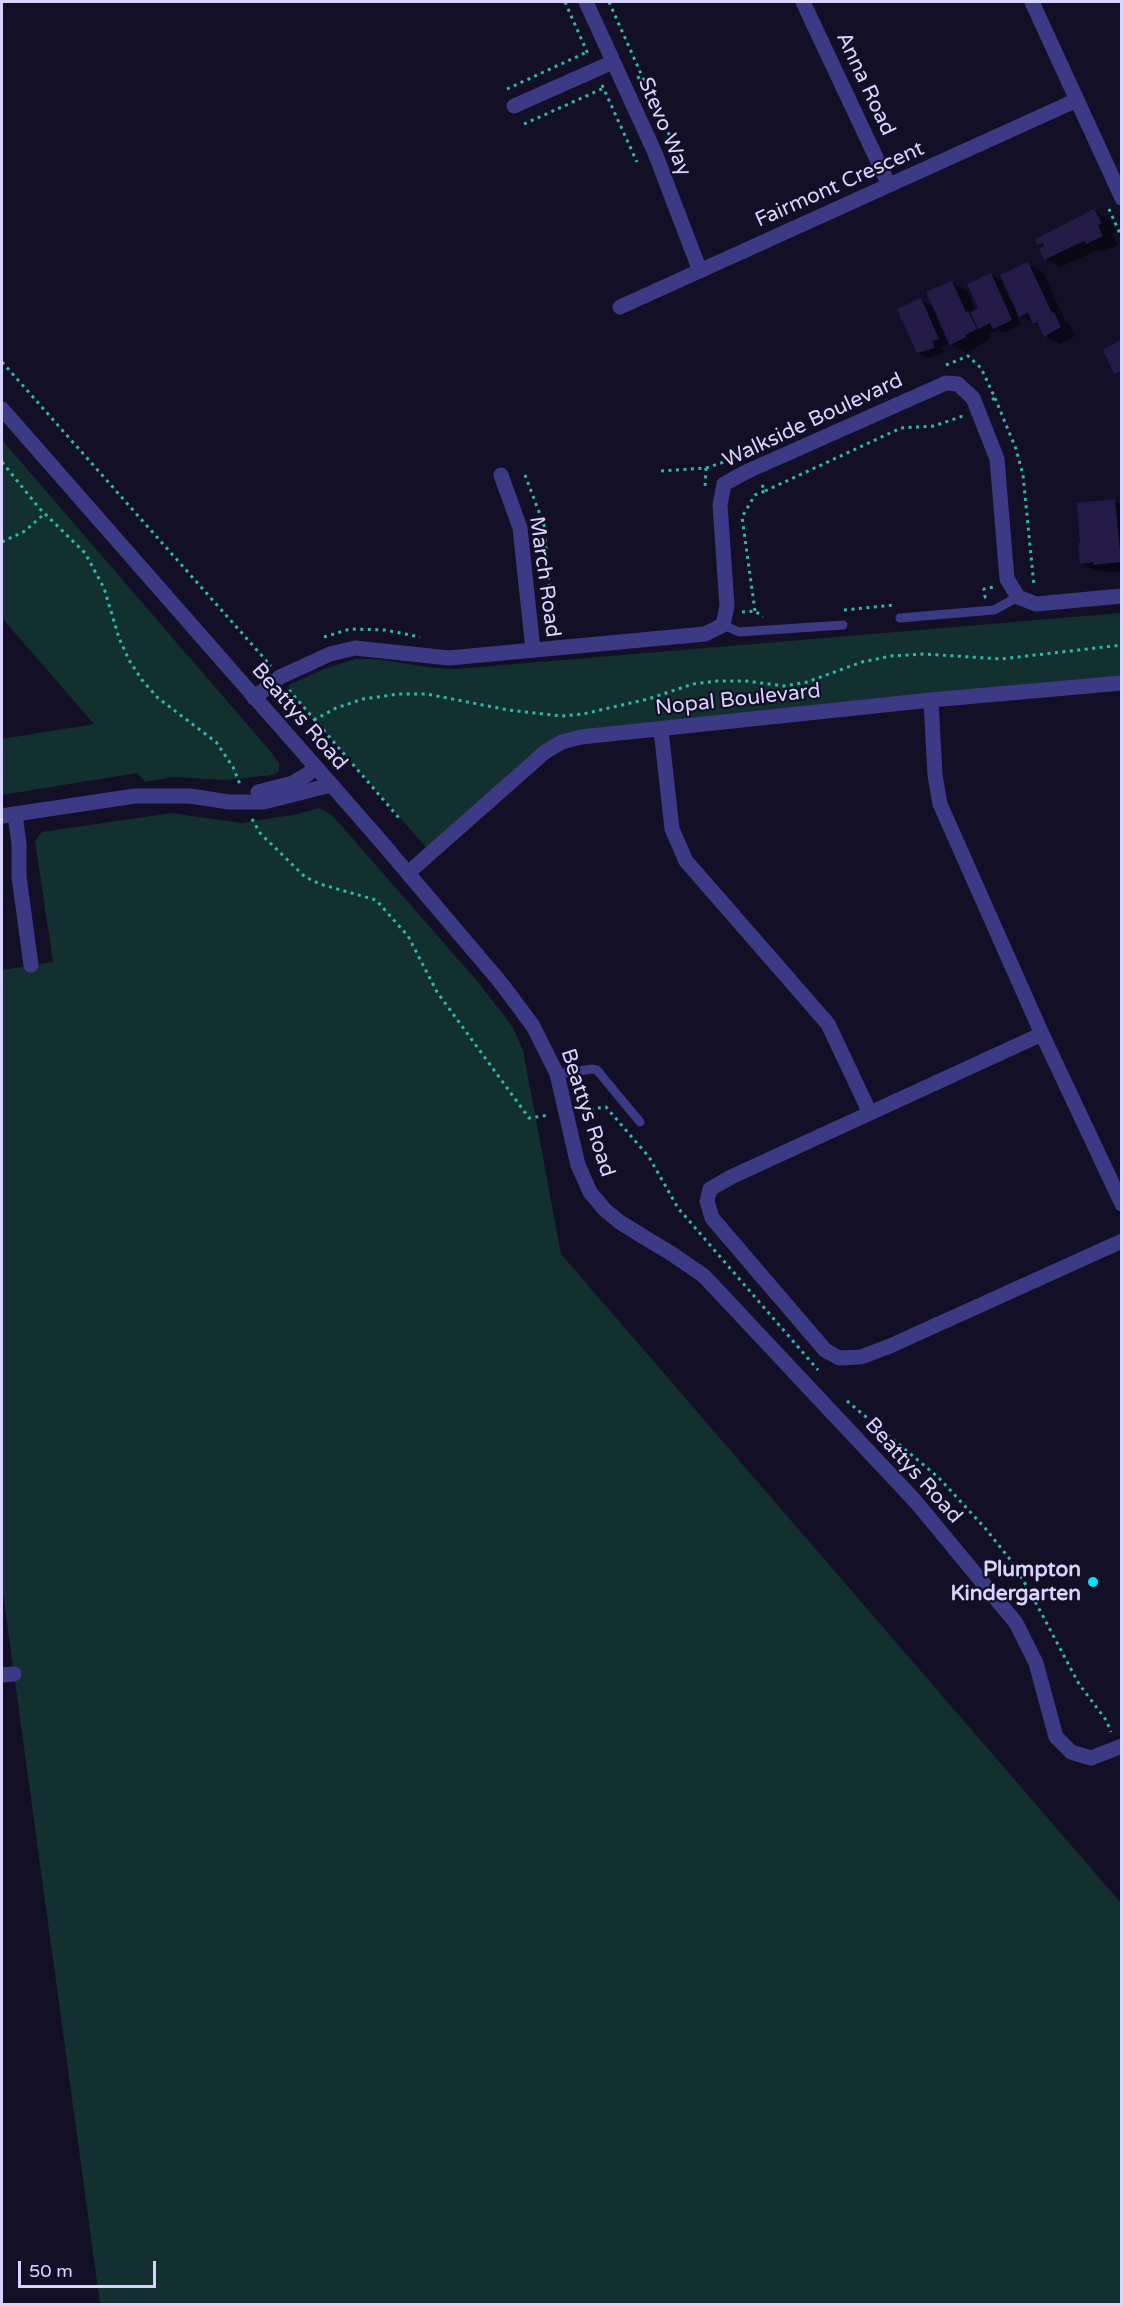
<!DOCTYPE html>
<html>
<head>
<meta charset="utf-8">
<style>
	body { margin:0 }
	#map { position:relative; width:1123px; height:2306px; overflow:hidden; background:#130f26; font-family:"Varela Round",sans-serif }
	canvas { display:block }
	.frame { position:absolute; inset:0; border:3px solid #d9d4ff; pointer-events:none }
	.scale { position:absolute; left:18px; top:2261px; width:138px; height:27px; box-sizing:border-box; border:3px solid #d9d4ff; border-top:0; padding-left:8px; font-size:18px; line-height:21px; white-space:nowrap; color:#d9d4ff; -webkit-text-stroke:4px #130f26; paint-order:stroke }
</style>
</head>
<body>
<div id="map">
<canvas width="1123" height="2306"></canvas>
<div class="frame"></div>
<div class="scale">50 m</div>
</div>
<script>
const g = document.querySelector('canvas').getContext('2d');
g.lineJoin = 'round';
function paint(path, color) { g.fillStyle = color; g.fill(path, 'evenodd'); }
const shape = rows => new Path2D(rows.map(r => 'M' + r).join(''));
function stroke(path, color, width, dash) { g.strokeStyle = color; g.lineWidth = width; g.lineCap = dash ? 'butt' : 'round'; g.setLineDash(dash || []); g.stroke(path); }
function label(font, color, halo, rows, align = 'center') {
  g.font = font + ' "Varela Round",sans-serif'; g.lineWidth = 4.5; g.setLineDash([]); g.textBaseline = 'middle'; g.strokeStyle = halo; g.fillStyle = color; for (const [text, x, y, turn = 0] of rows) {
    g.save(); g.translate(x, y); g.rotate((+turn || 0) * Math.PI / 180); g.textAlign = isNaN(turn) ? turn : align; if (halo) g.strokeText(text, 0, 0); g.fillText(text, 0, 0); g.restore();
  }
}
const green = shape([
	[2,440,271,752,279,763,279,771,273,775,225,780,172,777,145,782,137,773,2,795,2,739,94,724,2,618],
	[1121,613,1121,683,562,742,431,853,290,692,289,685,324,669,355,659,376,659,434,668,456,669],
	[319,808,332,815,478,982,512,1026,523,1050,561,1254,1121,1903,1121,2304,100,2304,2,1586,2,970,53,962,35,841,42,832,171,813,241,823,298,814]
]);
const shadow = shape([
	[1094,211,1109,220,1116,231,1112,233,1118,245,1102,252,1098,250,1060,267,1045,259,1045,248,1039,244],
	[1028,264,1043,272,1065,321,1069,323,1075,336,1060,344,1045,336,1041,327,1016,313,1021,325,1004,333,997,330,989,334,991,338,966,353,951,344,941,321,938,322,948,344,941,347,944,353,928,358,918,352,921,300,935,308,952,282,967,291,976,311,980,309,991,274,1001,280,1010,301,1013,299],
	[1114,501,1122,505,1122,572,1096,571,1081,563]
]);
const building = shape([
	[1094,209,1102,223,1098,225,1103,236,1086,244,1084,241,1044,260,1039,249,1044,246,1043,243,1037,245,1035,239],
	[1028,262,1052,313,1054,312,1061,327,1044,337,1037,322,1033,324,1028,313,1019,317,1000,275],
	[991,273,1012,320,993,329,990,323,978,329,970,312,978,308,967,284],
	[952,281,966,312,968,311,977,329,965,335,966,337,950,345,926,292],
	[921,298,939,339,932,341,935,348,917,353,897,309],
	[1122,339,1122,371,1114,374,1103,350],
	[1115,499,1121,562,1093,565,1093,562,1080,564,1078,543,1080,543,1077,503]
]);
const path = shape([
	[565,2,588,54],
	[609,2,642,76],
	[637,78,642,76,674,145],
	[602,85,637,162],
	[507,89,587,52],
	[524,124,604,88],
	[1109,209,1122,238],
	[2,362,271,666],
	[946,365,968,356,981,368,995,398,990,401],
	[995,398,1016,449,1023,475,1034,586],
	[2,462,40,509,85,553,104,588,119,638,129,660,142,680,158,698,216,742,233,767,241,787],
	[706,468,733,459],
	[661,471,706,468,705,487],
	[525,475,544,525,553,630],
	[765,491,901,428,934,426,963,416],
	[2,542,25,531,44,514],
	[984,597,985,597,984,589,994,587],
	[844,610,895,605],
	[755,611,742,517,755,495,765,491,761,483],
	[742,612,755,611,763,617],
	[324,637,350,629,385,630,420,637],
	[289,690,399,818],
	[314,720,336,708,363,699,399,694,427,694,508,710,562,716,583,714,648,699,693,684,717,681,746,681,784,686,807,682,862,662,891,656,925,654,1001,659,1122,645],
	[252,819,260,833,305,877,320,884,376,900,408,936,437,992,529,1118,550,1115],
	[583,1110,606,1107,649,1157,678,1208,818,1370],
	[847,1401,938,1477,985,1528,1009,1558,1029,1590,1079,1684,1106,1720,1111,1732]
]);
const service = shape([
	[900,618,994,610,1018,597],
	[723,625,739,632,843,625],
	[557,1074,592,1069,597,1070,640,1122]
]);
const minor = shape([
	[586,2,655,153,700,271],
	[803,2,889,185],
	[1032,2,1122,198],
	[514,106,613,62],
	[620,307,1077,100],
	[501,475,520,528,533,650],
	[254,698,280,677,330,654,355,648,449,658,705,634,723,625,727,606,720,505,724,484,748,471,946,383,958,384,973,398,997,459,1007,579,1018,597,1036,604,1122,596],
	[931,700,935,775,940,804,1042,1034,1122,1204],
	[661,730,672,829,686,861,828,1024,870,1113],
	[15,814,19,844,19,877,31,965],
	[408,873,545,752,562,742,581,737,931,700,1122,683],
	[1042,1034,731,1177,710,1189,707,1201,712,1218,825,1350,839,1358,861,1357,890,1346,1122,1241],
	[2,1675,14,1674]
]);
const tertiary = shape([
	[2,409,378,838,501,983,533,1026,557,1074,578,1165,590,1192,605,1210,621,1223,672,1254,704,1276,916,1502,1016,1623,1036,1663,1056,1737,1071,1752,1091,1758,1122,1746],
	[258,792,293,783,308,774,315,767],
	[2,816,135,796,190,796,229,802,264,802,331,785]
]);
const markers = [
	[1093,1582,6,"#00e5ff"]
];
const streetNames = [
	["Anna Road",865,84,65],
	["Stevo Way",664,127,67],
	["Fairmont Crescent",840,185,-24],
	["Walkside Boulevard",813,421,-25],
	["March Road",544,577,82],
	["Nopal Boulevard",738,700,-6],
	["Beattys Road",299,717,49],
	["Beattys Road",587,1113,72],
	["Beattys Road",913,1471,48]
];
const poiNames = [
	["Plumpton",1081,1570],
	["Kindergarten",1081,1594]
];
paint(green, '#12302f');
paint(shadow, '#0007');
paint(building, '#241b47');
stroke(path, '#2fb8b0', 3, [3, 4.5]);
stroke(service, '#3d3a85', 9);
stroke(minor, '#3d3a85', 15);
stroke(tertiary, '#3d3a85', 15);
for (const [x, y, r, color] of markers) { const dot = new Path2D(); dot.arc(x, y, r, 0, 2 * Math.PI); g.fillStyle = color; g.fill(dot); stroke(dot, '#130f26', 2); }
label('21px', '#d9d4ff', '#130f26', streetNames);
label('bold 21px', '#d9d4ff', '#130f26', poiNames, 'right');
</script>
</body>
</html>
